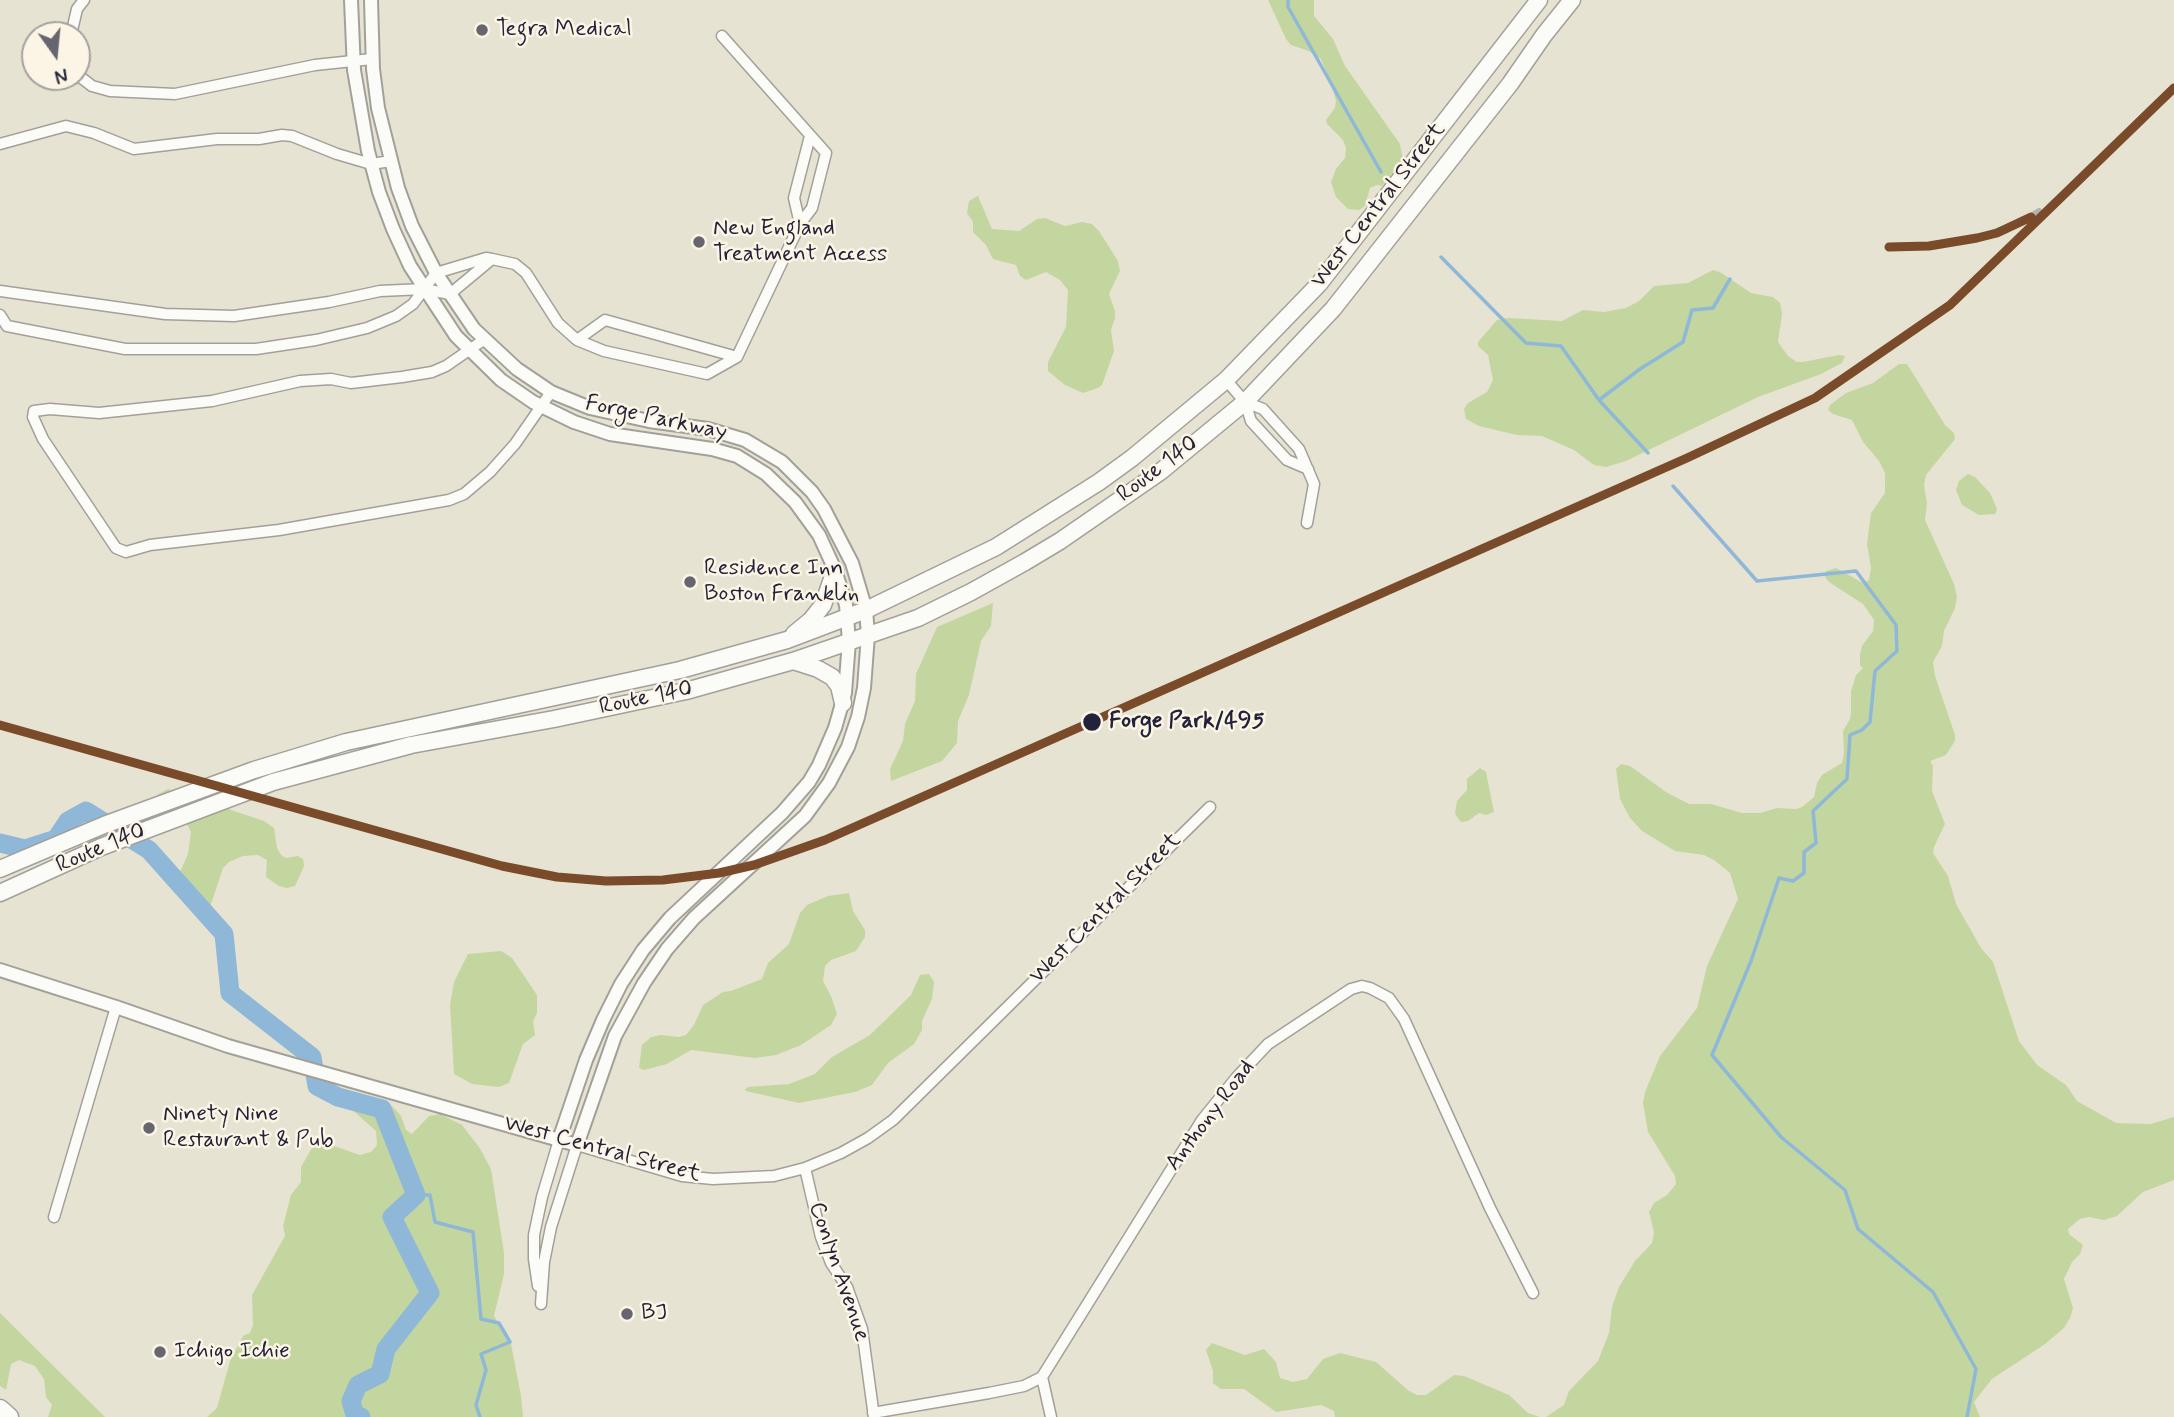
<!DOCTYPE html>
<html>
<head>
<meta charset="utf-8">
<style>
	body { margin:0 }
	#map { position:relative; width:2174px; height:1417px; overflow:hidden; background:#e7e3d2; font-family:Mynerve,sans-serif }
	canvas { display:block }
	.north { position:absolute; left:21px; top:21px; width:70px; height:70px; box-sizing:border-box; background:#fcf5e5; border:2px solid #a5a1a1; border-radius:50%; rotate:165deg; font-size:19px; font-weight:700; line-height:28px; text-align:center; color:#22223b }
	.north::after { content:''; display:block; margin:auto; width:24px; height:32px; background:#676670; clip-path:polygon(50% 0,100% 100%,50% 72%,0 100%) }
</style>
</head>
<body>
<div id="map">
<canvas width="2174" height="1417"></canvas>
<div class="north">N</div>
</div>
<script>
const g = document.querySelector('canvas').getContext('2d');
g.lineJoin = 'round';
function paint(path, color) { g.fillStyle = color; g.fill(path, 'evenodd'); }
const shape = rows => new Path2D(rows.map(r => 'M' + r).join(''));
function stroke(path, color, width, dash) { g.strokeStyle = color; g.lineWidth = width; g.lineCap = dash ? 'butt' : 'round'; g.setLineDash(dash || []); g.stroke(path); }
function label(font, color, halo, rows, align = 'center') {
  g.font = font + ' Mynerve,sans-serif'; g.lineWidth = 5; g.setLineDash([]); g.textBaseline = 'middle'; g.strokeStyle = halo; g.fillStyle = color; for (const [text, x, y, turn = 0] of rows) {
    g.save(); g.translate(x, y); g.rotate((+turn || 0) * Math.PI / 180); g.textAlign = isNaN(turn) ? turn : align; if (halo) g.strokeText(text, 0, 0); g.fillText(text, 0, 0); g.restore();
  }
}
const green = shape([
	[1268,0,1314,0,1314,16,1333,39,1345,66,1400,144,1403,160,1382,186,1377,185,1370,188,1365,206,1359,210,1348,209,1336,197,1331,182,1336,169,1345,158,1346,148,1343,140,1327,124,1326,120,1335,108,1336,101,1332,86,1321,59,1309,51,1291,45,1286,39],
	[978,196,992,229,1019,231,1037,219,1045,218,1065,226,1082,222,1092,224,1099,231,1118,261,1120,271,1109,294,1115,311,1115,318,1111,330,1114,351,1102,385,1098,388,1083,393,1065,385,1048,371,1048,362,1066,327,1068,290,1060,280,1046,272,1026,280,1020,276,1016,265,993,259,986,245,973,232,973,222,967,213,969,201],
	[1713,270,1720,272,1751,293,1773,297,1780,303,1782,314,1778,342,1788,356,1797,362,1803,362,1839,355,1845,356,1842,363,1821,374,1758,397,1626,461,1606,467,1594,465,1574,450,1542,436,1517,435,1479,426,1466,419,1464,409,1468,403,1487,392,1493,380,1488,355,1478,346,1478,342,1497,320,1507,318,1562,321,1583,310,1604,312,1626,308,1639,301,1654,286,1688,283],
	[1899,364,1907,364,1945,425,1954,433,1955,439,1926,475,1924,485,1927,503,1925,520,1954,584,1957,597,1955,608,1944,631,1942,646,1933,662,1935,676,1955,735,1955,741,1946,755,1930,761,1933,766,1932,791,1945,824,1934,847,1933,853,1948,876,1956,904,1981,948,1993,962,2019,1041,2037,1065,2066,1085,2077,1101,2116,1123,2151,1124,2174,1117,2174,1180,2143,1192,2117,1216,2104,1220,2089,1217,2080,1219,2068,1229,2069,1234,2083,1245,2080,1254,2072,1262,2064,1279,2073,1308,2070,1318,2064,1328,2045,1344,1992,1379,1974,1402,1980,1417,1546,1417,1564,1405,1569,1391,1598,1361,1609,1333,1612,1307,1619,1287,1635,1261,1652,1243,1654,1232,1649,1212,1654,1203,1667,1195,1676,1184,1675,1176,1648,1132,1643,1103,1645,1092,1660,1056,1697,1008,1707,966,1738,899,1730,873,1714,860,1704,855,1675,851,1642,831,1630,818,1620,799,1616,769,1621,764,1630,766,1666,792,1689,804,1711,804,1742,813,1760,813,1777,808,1796,809,1802,807,1814,797,1817,783,1822,775,1842,763,1844,753,1843,731,1850,719,1851,713,1851,691,1856,675,1863,668,1860,666,1860,654,1862,646,1873,631,1874,620,1863,604,1829,582,1825,577,1826,571,1836,568,1863,583,1869,580,1871,568,1867,544,1871,513,1885,493,1885,473,1879,461,1863,442,1852,420,1833,414,1828,410,1830,405,1846,393,1873,383],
	[1968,474,1975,477,1990,493,1997,509,1995,514,1979,515,1962,505,1956,490,1959,481],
	[993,603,991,626,981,641,969,695,958,721,957,743,942,761,891,781,890,769,903,741,905,724,915,701,916,674,937,627],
	[1480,768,1486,772,1494,812,1486,815,1479,813,1468,821,1461,822,1455,814,1457,801,1467,790,1467,779],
	[168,789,264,821,274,828,277,848,281,855,286,858,298,856,303,859,304,866,295,886,287,888,279,886,266,877,267,860,258,855,243,856,229,862,223,868,206,919,188,898,177,879,188,854,191,832,186,822,159,807,156,799,157,795],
	[849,893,853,911,865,930,865,937,856,951,831,960,825,966,823,981,831,996,837,1014,831,1025,801,1045,776,1055,755,1058,691,1050,667,1064,644,1070,639,1068,642,1045,651,1037,661,1035,679,1037,686,1035,694,1025,703,1005,723,992,731,991,762,979,768,963,789,944,800,913,807,905,828,896],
	[501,951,512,958,537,995,537,1013,533,1021,535,1035,523,1044,509,1083,499,1087,472,1084,454,1074,450,1005,454,982,468,954],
	[929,974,934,982,932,999,922,1021,922,1030,914,1044,888,1063,872,1085,855,1092,799,1103,746,1091,745,1089,748,1087,789,1084,815,1074,832,1057,870,1035,911,995,920,975],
	[346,1091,380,1099,391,1105,401,1116,406,1130,412,1134,429,1116,440,1114,462,1125,479,1147,491,1169,504,1253,504,1274,494,1316,511,1344,521,1396,523,1417,207,1417,217,1408,230,1361,243,1336,250,1333,253,1325,252,1295,285,1236,283,1226,291,1195,301,1182,301,1167,312,1148,328,1144,360,1155,371,1152,377,1145,376,1131,350,1108],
	[0,1313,105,1417,48,1417,52,1405,46,1397,44,1379,35,1366,19,1360,11,1364,6,1390,0,1386],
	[1212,1343,1245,1355,1264,1349,1276,1362,1280,1378,1293,1382,1307,1379,1323,1359,1340,1353,1376,1362,1409,1391,1417,1395,1426,1395,1454,1375,1464,1376,1509,1395,1528,1413,1540,1417,1335,1417,1334,1411,1321,1405,1276,1412,1244,1389,1221,1389,1213,1383,1213,1371,1206,1350]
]);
const stream = shape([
	[1288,0,1288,7,1381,172],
	[1441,257,1526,343,1561,346,1599,400,1648,453],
	[1599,400,1640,369,1683,342,1692,310,1713,308,1730,279],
	[1673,486,1757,581,1856,571,1896,625,1897,651,1875,671,1870,722,1862,730,1850,735,1847,779,1813,811,1816,843,1804,852,1804,873,1793,881,1779,878,1751,961,1712,1055,1781,1137,1845,1190,1858,1229,1933,1292,1976,1369,1967,1417],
	[416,1195,430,1195,435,1222,473,1232,481,1319,499,1323,510,1342,481,1354,486,1370,476,1405,480,1417]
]);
const river = shape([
	[0,843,25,849,56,839,68,821,86,811,149,850,224,934,230,993,312,1057,317,1086,338,1097,382,1109,416,1195,392,1217,430,1293,386,1349,380,1374,358,1385,351,1401,355,1415,361,1417]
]);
const minor = shape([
	[71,35,77,9,84,0],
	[77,71,79,76,92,86,110,91,175,94,315,65,372,59],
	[0,144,66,126,94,133,134,149,217,139,259,139,282,135,292,136,337,154,371,164,391,161],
	[800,224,794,198,810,136],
	[0,291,165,314,234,316,329,302,380,291,424,289,450,294,492,259],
	[0,315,7,326,125,349,256,349,316,340,367,328,396,316,413,304,436,273,486,258,492,259,515,264,526,273,558,323,577,340,604,351,707,374,737,357,800,224,812,208,826,153,722,36],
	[485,339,446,366,432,372,402,377,351,383,331,379,300,381,212,401,99,413,50,409,34,411,33,417,43,439,116,548,126,552,150,545,279,530,449,500,464,494,490,472,515,444,551,392],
	[577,340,605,320,737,357],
	[1226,380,1245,402,1251,421,1287,460,1308,469],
	[1245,402,1263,409,1299,449,1314,484,1307,523],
	[805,1168,821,1237,831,1263,847,1287,862,1329,874,1417],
	[54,1217,116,1007],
	[538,1286,534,1259,534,1235,542,1197,559,1140],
	[541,1304,544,1262,551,1227,577,1145,682,1176,713,1179,774,1176,805,1168,841,1153,868,1138,893,1120,1210,807],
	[873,1413,989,1393,1024,1386,1042,1377],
	[1051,1417,1042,1377,1202,1120,1236,1078,1268,1044,1351,989,1362,986,1370,988,1389,998,1404,1019,1490,1208,1533,1293]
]);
const tertiary = shape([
	[351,0,354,70,368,151,379,192,393,229,410,266,456,336,501,380,533,402,574,422,610,434,712,449,737,456,766,474,795,502,819,535,835,570,846,605,849,641,845,693,835,728,819,765,809,782,782,813,670,918,643,950,621,984,603,1020,586,1060,559,1140],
	[0,970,116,1007,228,1046,577,1145,615,1036,644,983,667,949,694,918,805,816,829,783,848,747,858,717,864,688,868,635,866,610,852,563,824,509,812,492,782,462,745,440,708,429,649,421,590,408,551,392,517,369,474,329,436,273,412,226,398,188,378,108,373,69,371,0]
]);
const primary = shape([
	[794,634,811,620,823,605,835,570],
	[793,661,818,669,832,677,839,686,843,703],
	[0,869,104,825,254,770,346,742,680,670,787,640,866,610,996,547,1099,482,1132,458,1226,380,1319,284,1539,0],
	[0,893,101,847,273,782,411,745,554,719,686,691,793,661,918,618,971,592,1025,562,1060,541,1160,472,1245,402,1333,309,1510,84,1544,35,1572,0]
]);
const motorway = shape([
	[0,1409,9,1417]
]);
const rail = shape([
	[1889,247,1929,246,1977,238,2017,224,2039,211],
	[1217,665,1687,458,1815,398,1950,305,2174,88]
]);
const rail1 = shape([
	[1889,247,1929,246,1977,238,1997,233,2031,217],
	[0,725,502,866,557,877,606,881,663,880,719,873,754,865,825,840,1687,458,1815,398,1950,305,2174,88]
]);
const markers = [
	[482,30,7,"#676670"],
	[699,242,7,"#676670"],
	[690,582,7,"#676670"],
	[1092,722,10,"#22223b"],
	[149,1128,7,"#676670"],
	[627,1314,7,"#676670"],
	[160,1352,7,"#676670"]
];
const poiNames = [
	["Tegra Medical",496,30],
	["New England",713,229],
	["Treatment Access",713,255],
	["Residence Inn",704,569],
	["Boston Franklin",704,595],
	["Ninety Nine",163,1115],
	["Restaurant & Pub",163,1141],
	["BJ",641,1314],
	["Ichigo Ichie",174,1352]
];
const streetNames = [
	["West Central Street",1379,206,-52],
	["Forge Parkway",656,419,12],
	["Route 140",1158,470,-37],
	["Route 140",646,699,-12],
	["Route 140",101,849,-23],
	["West Central Street",1106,909,-45],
	["Anthony Road",1211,1116,-53],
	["West Central Street",602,1150,15],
	["Conlyn Avenue",838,1272,71]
];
const stopNames = [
	["Forge Park/495",1109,722]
];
paint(green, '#c3d69f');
stroke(stream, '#8fb8d8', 3.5);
stroke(river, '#8fb8d8', 19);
stroke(minor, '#a2a099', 13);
stroke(tertiary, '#a2a099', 16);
stroke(primary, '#a2a099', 19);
stroke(motorway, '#a2a099', 21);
stroke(minor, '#fbfbf8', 10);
stroke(tertiary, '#fbfbf8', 12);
stroke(primary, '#fbfbf8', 16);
stroke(motorway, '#fbfbf8', 18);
stroke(rail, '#b3b3b3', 6);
stroke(rail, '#fcf5e5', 3.5, [10]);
stroke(rail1, '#7a4b2a', 9);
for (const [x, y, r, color] of markers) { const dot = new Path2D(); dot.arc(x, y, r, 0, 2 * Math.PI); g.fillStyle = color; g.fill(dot); stroke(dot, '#fcf5e5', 2.5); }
label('23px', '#22223b', '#fcf5e5', poiNames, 'left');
label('23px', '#22223b', '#fcf5e5', streetNames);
label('bold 23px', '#22223b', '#fcf5e5', stopNames, 'left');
</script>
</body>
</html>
